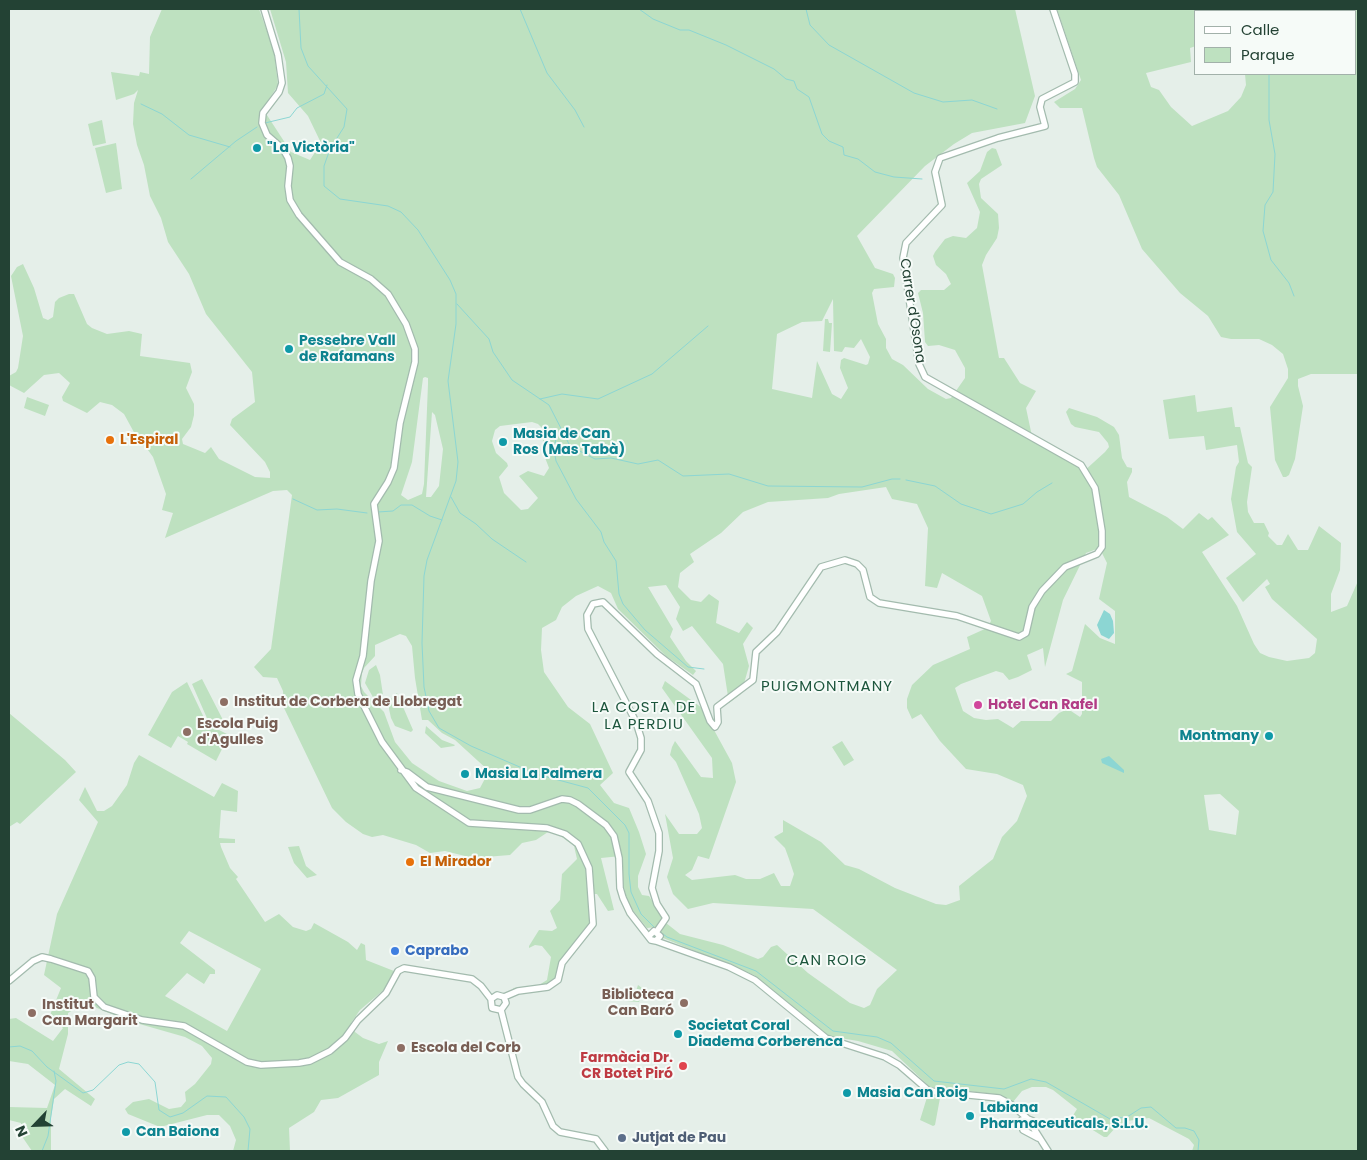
<!DOCTYPE html>
<html>
<head>
<meta charset="utf-8">
<style>
	body { margin:0 }
	#map { position:relative; width:1367px; height:1160px; overflow:hidden; background:#e5efe9; font-family:Poppins,sans-serif }
	canvas { display:block }
	.frame { position:absolute; inset:0; border:10px solid #234234; pointer-events:none }
	.legend { position:absolute; left:1194px; top:10px; width:162px; height:65px; box-sizing:border-box; background:#f6fbf8; border:1px solid #a2b1aa; margin:0; padding:6px 9px; list-style:none; font-size:15px; color:#234234 }
	.legend li { display:flex; align-items:center; gap:10px; height:25px }
	.legend b { width:25px; border:1px solid #a2b1aa }
	.north { position:absolute; left:10px; top:1100px; width:50px; height:50px; -webkit-text-stroke:4px #f6fbf8; paint-order:stroke; rotate:246deg; font-size:14px; font-weight:700; line-height:20px; text-align:center; color:#234234 }
	.north::after { content:''; display:block; margin:auto; width:18px; height:22px; background:#234234; clip-path:polygon(50% 0,100% 100%,50% 72%,0 100%) }
</style>
</head>
<body>
<div id="map">
<canvas width="1367" height="1160"></canvas>
<div class="frame"></div>
<ul class="legend">
<li><b style="height:6px;background:#fff"></b>Calle</li>
<li><b style="height:14px;background:#bee1c0"></b>Parque</li>
</ul>
<div class="north">N</div>
</div>
<script>
const g = document.querySelector('canvas').getContext('2d');
g.lineJoin = 'round';
function paint(path, color) { g.fillStyle = color; g.fill(path, 'evenodd'); }
const shape = rows => new Path2D(rows.map(r => 'M' + r).join(''));
function stroke(path, color, width, dash) { g.strokeStyle = color; g.lineWidth = width; g.lineCap = dash ? 'butt' : 'round'; g.setLineDash(dash || []); g.stroke(path); }
function label(font, color, halo, rows, align = 'center') {
  g.font = font + ' Poppins,sans-serif'; g.lineWidth = 4; g.setLineDash([]); g.textBaseline = 'middle'; g.strokeStyle = halo; g.fillStyle = color; for (const [text, x, y, turn = 0] of rows) {
    g.save(); g.translate(x, y); g.rotate((+turn || 0) * Math.PI / 180); g.textAlign = isNaN(turn) ? turn : align; if (halo) g.strokeText(text, 0, 0); g.fillText(text, 0, 0); g.restore();
  }
}
const green = shape([
	[162,9,259,9,274,51,278,85,263,109,291,152,310,160,321,143,308,116,288,93,286,62,270,9,1015,9,1035,96,1025,123,972,133,954,144,925,166,857,236,875,268,893,274,895,278,894,287,874,289,872,293,878,324,886,339,886,348,892,359,903,365,928,389,946,399,951,398,965,378,965,368,955,350,939,345,928,346,925,342,923,313,918,293,921,290,944,290,951,284,946,274,936,265,933,256,935,252,945,239,953,236,966,238,977,228,980,212,967,183,980,171,987,152,992,148,996,149,1002,165,981,179,979,184,981,198,998,214,999,228,997,238,986,255,982,265,999,358,1004,358,1020,383,1036,391,1026,408,1033,441,1068,457,1083,472,1105,452,1109,447,1108,443,1099,432,1075,427,1071,424,1066,412,1069,408,1097,417,1114,427,1119,435,1122,458,1127,467,1132,468,1132,472,1127,482,1129,497,1167,517,1183,529,1199,513,1208,520,1212,517,1229,535,1202,552,1237,606,1254,644,1260,653,1269,657,1287,661,1309,658,1315,653,1317,639,1272,599,1265,587,1270,584,1267,579,1243,602,1226,578,1256,554,1237,532,1231,499,1236,467,1239,462,1237,445,1206,450,1204,436,1169,439,1163,400,1195,395,1197,412,1232,407,1235,427,1240,427,1248,463,1252,467,1247,502,1248,512,1254,523,1264,523,1269,533,1268,536,1277,545,1282,545,1288,534,1298,550,1308,550,1319,526,1341,543,1340,570,1331,594,1331,612,1347,606,1358,581,1358,1151,1192,1151,1194,1145,1189,1139,1149,1118,1127,1121,1117,1126,1107,1137,1104,1137,1072,1117,1077,1109,1053,1090,1046,1087,1032,1087,1022,1091,1013,1102,994,1094,930,1087,892,1051,858,1041,828,1036,754,975,663,938,657,927,647,928,628,904,622,879,621,856,601,858,614,910,608,911,597,894,593,894,595,919,564,964,557,984,540,992,516,993,513,988,539,985,547,980,551,957,542,946,535,945,529,948,529,946,539,930,552,931,557,928,550,911,560,900,562,874,577,859,574,846,558,834,548,832,536,840,522,843,510,855,473,858,445,851,430,853,416,845,383,835,372,837,363,834,346,822,332,808,284,708,283,691,277,678,263,677,254,667,271,649,292,495,287,490,273,491,165,538,173,513,162,510,166,494,153,457,145,446,136,444,136,436,124,414,112,405,100,402,87,413,63,401,62,397,70,383,59,373,44,375,24,393,9,385,9,376,16,372,18,368,23,336,11,276,17,267,23,264,34,288,43,318,48,320,53,317,55,302,59,298,69,294,74,294,87,324,92,328,107,334,129,331,142,334,140,356,190,363,192,372,186,388,194,404,194,415,191,427,182,439,183,444,205,453,211,447,219,459,255,477,270,478,270,472,265,462,230,425,232,419,255,402,252,372,206,314,189,274,168,242,161,218,150,196,144,165,137,145,133,124,134,103,138,90,134,94,116,100,111,72,139,76,140,72,149,74,150,37],
	[833,299,834,351,842,352,845,347,854,348,861,339,870,357,868,364,866,365,844,358,841,360,840,368,848,388,841,399,832,394,817,361,812,398,772,389,777,334,802,322,822,321],
	[425,377,428,378,428,384,424,484,422,494,408,500,401,495,412,462,423,378],
	[432,412,435,415,443,449,439,486,431,497,426,497],
	[532,422,538,424,542,428,544,455,549,468,544,476,528,471,519,476,538,498,528,509,521,510,504,493,499,477,508,466,507,463,496,453,492,441,495,430,500,426],
	[886,487,892,499,917,504,928,528,925,586,937,588,942,573,982,596,991,621,987,628,967,637,970,649,933,665,912,685,907,699,907,708,912,719,921,714,940,741,966,769,997,774,1023,785,1027,796,1017,821,1002,837,993,859,959,886,960,900,946,905,936,904,895,888,859,869,845,865,821,842,783,820,783,832,774,837,785,848,789,859,794,874,790,886,781,886,774,873,760,879,746,879,735,875,692,880,685,875,692,870,698,856,709,859,736,782,732,763,702,708,665,681,662,688,712,758,713,778,701,777,675,741,672,747,670,755,676,762,699,814,702,828,697,834,679,834,665,814,673,858,667,877,673,894,688,909,713,903,813,909,897,970,877,989,870,1005,864,1008,850,1003,808,973,777,945,771,947,763,957,758,959,723,945,680,934,666,923,649,896,642,895,638,887,638,876,646,854,639,832,629,808,614,803,600,785,613,773,590,724,568,707,544,672,541,650,542,628,556,620,562,607,576,596,598,586,611,593,618,609,666,656,693,675,696,671,686,661,670,637,673,629,648,587,666,585,680,607,676,619,683,631,692,626,723,664,729,703,741,694,749,666,743,644,753,628,747,622,739,633,716,623,719,601,709,594,701,602,691,600,678,587,680,573,694,562,690,554,721,533,743,512,768,502,828,498,839,494],
	[1097,549,1102,553,1107,563,1099,599,1115,611,1115,644,1100,638,1085,624,1072,671,1066,674,1082,682,1082,714,1080,717,1068,709,1059,713,1051,721,1021,721,1013,728,998,719,986,720,974,718,963,711,955,688,961,684,996,671,1003,673,1009,680,1018,677,1032,670,1027,655,1043,648,1045,667,1063,600,1086,553],
	[400,634,406,636,412,646,415,678,422,720,428,720,442,733,455,740,489,771,480,788,467,791,439,781,412,763,395,742,384,712,364,692,361,686,362,673,364,668,375,656,375,645],
	[1220,794,1239,811,1236,835,1209,830,1204,795],
	[1057,9,1358,9,1358,374,1311,374,1298,379,1298,386,1303,406,1295,459,1289,475,1286,477,1283,477,1275,460,1270,407,1288,378,1288,369,1283,354,1272,345,1259,339,1231,339,1221,337,1208,316,1180,293,1142,249,1119,195,1097,167,1094,158,1082,108,1060,108,1054,102,1075,89,1081,80],
	[1196,11,1356,11,1356,74,1245,74,1246,85,1241,97,1228,111,1192,126,1171,107,1159,90,1151,87,1146,73,1191,62,1190,48,1196,46],
	[102,120,106,143,93,146,88,124],
	[116,143,122,189,106,193,95,148],
	[825,319,828,319,829,323,832,323,830,352,823,351],
	[27,397,49,405,45,416,24,408],
	[376,665,380,675,383,695,379,702,374,699,365,683,369,670],
	[202,679,223,720,211,726,229,735,216,761,187,744,188,742,178,736,171,748,148,735,172,692,187,682,206,722,210,725,192,684],
	[397,693,413,730,411,732,395,726,391,718,389,709,389,701],
	[9,713,65,760,76,772,20,824,17,822,9,827],
	[426,726,442,740,455,745,454,746,441,748,425,733],
	[842,741,854,760,844,766,832,747],
	[139,755,214,797,222,783,238,791,237,812,221,810,219,838,235,839,235,843,220,843,221,847,230,868,238,877,236,879,265,922,279,914,293,927,306,931,311,929,314,923,348,942,357,950,361,943,365,945,366,960,394,971,387,987,360,1010,351,1023,355,1032,363,1038,379,1044,388,1041,379,1062,379,1075,338,1098,321,1100,314,1112,289,1128,290,1151,233,1151,236,1140,230,1126,219,1115,207,1115,160,1127,128,1114,125,1109,133,1102,149,1099,169,1109,181,1107,186,1101,185,1092,195,1084,211,1064,212,1058,202,1046,185,1037,129,1021,97,1008,88,1001,68,1013,68,1034,59,1069,95,1099,91,1106,65,1089,54,1099,51,1117,51,1151,32,1151,21,1135,21,1123,9,1120,9,1107,47,1108,55,1085,28,1064,9,1061,9,1019,16,1018,53,1041,63,1028,50,1015,61,988,44,975,57,914,98,822,79,800,85,787,97,811,104,811,112,806,127,785,134,763],
	[189,931,261,969,227,1031,165,996,187,973,204,984,210,974,215,974,215,970,180,943],
	[299,846,306,866,317,875,307,878,294,863,288,847],
	[638,985,646,991,639,1002,626,1001,636,991],
	[928,1094,939,1095,940,1098,935,1125,933,1126,920,1120]
]);
const water = shape([
	[1104,610,1110,614,1113,621,1114,633,1109,639,1101,635,1097,625],
	[1109,756,1124,770,1124,773,1102,763,1101,759]
]);
const stream = shape([
	[299,9,301,48,308,66,347,109,344,127,330,149,324,166,324,186,340,199,388,206,401,212,418,230,450,280,456,294,456,324,448,381,458,462,456,481,427,560,424,576,422,643,424,687,429,711,439,728,471,746,536,774,588,788,625,825,629,833,629,874,631,892,641,914,656,929],
	[520,9,547,73,575,110,584,127],
	[639,9,653,19,680,30,689,30,726,45,774,69,786,79,794,81,797,89,809,97,822,134,829,141,843,147,844,155,858,159,875,172,894,177,922,179],
	[806,9,810,25,829,45,914,93,943,102,972,100,997,109],
	[1285,9,1285,11],
	[1269,74,1269,120,1275,154,1273,192,1265,205,1263,231,1271,260,1289,283,1294,296],
	[141,104,162,114,189,135,230,147],
	[265,123,290,117,297,108,324,94,327,85],
	[191,179,236,141,257,127],
	[457,304,489,339,493,352,512,380,549,405,570,446,595,459,611,458,638,464,658,460,683,476,729,474,768,486,862,487,892,479,900,479],
	[540,399,562,394,598,399,652,374,708,326],
	[560,431,556,438,554,450,556,461,576,499,601,532,604,542,616,561,619,594,623,604,645,630,688,667,704,669],
	[906,480,935,486,961,504,991,514,1023,504,1037,492,1052,483],
	[451,497,460,513,476,524,492,539,526,562],
	[293,499,317,510,337,509,367,513],
	[378,512,393,511,401,505,412,505,430,516,442,520],
	[659,931,667,937,756,971,833,1031,877,1037,891,1043,934,1081,1004,1089,1031,1079,1046,1082,1110,1119,1127,1117,1141,1108,1151,1107,1176,1128,1185,1128,1194,1131,1199,1140,1198,1151],
	[9,1047,20,1046,32,1051,47,1067,83,1093,93,1090,119,1065,128,1062,139,1064,155,1082,159,1110,170,1117,183,1113,207,1096,226,1097,244,1117,250,1129,248,1151],
	[42,1151,48,1136,56,1081,54,1071]
]);
const secondary = shape([
	[264,9,278,55,282,83,279,92,263,113,262,123,267,135,283,149,288,158,290,166,288,186,290,200,299,215,340,262,371,279,388,294,406,324,415,349,415,362,400,423,394,468,388,482,374,504,379,541,371,581,363,656,356,680,358,694,382,742,416,788,469,823,547,828,565,834,578,844,589,868,593,924,562,963,558,980,548,987,518,991,504,997],
	[401,770,407,772,427,787,519,810,530,810,562,799,570,800,578,804,606,825,614,836,619,858,620,888,623,898,630,913,651,940,656,941,660,936,654,931,649,936],
	[657,931,666,918,657,904,652,888,659,851,659,833,648,801,629,772,641,750,641,738,636,722,588,629,587,615,593,604,603,602,657,654,696,684,710,721,715,727,718,722,717,707,753,680,756,652,777,632,821,567,845,560,857,564,863,570,870,597,879,603,957,616,1019,637,1026,633,1032,607,1042,591,1065,567,1097,554,1102,547,1102,531,1095,488,1081,465,925,377,919,364,903,258,906,243,942,205,935,172,940,158,998,138,1045,126,1040,107,1042,99,1075,82,1075,74,1053,9],
	[656,941,729,967,755,980,826,1038,885,1057,899,1065,929,1091,999,1098,1012,1105,1028,1119],
	[9,981,33,961,42,957,51,959,88,971,92,978,94,997,104,1007,142,1020,184,1026,247,1062,261,1065,299,1063,310,1061,330,1051,345,1038,358,1020,386,993,398,971,404,968,472,979,481,986,491,999],
	[491,999,497,995,504,997,506,1003,501,1010],
	[491,999,492,1008,501,1010],
	[501,1010,518,1077,523,1084,542,1102,553,1126,560,1132,596,1139,605,1151],
	[1022,1120,1023,1130,1038,1138],
	[1022,1122,1028,1119,1033,1121,1034,1129,1048,1151]
]);
const markers = [
	[257,148,5,"#0f9aa8"],
	[289,349,5,"#0f9aa8"],
	[110,440,5,"#e8710a"],
	[503,442,5,"#0f9aa8"],
	[224,702,5,"#8d6e63"],
	[978,705,5,"#d1479c"],
	[187,732,5,"#8d6e63"],
	[1269,736,5,"#0f9aa8"],
	[465,774,5,"#0f9aa8"],
	[410,862,5,"#e8710a"],
	[395,951,5,"#3f7fe0"],
	[684,1003,5,"#8d6e63"],
	[32,1013,5,"#8d6e63"],
	[678,1034,5,"#0f9aa8"],
	[401,1048,5,"#8d6e63"],
	[683,1066,5,"#e0444e"],
	[847,1093,5,"#0f9aa8"],
	[970,1116,5,"#0f9aa8"],
	[126,1132,5,"#0f9aa8"],
	[622,1138,5,"#5c6f8a"]
];
const cultureNames = [
	["\"La Victòria\"",267,148],
	["Pessebre Vall",299,341],
	["de Rafamans",299,357],
	["Masia de Can",513,434],
	["Ros (Mas Tabà)",513,450],
	["Montmany",1259,736,"right"],
	["Masia La Palmera",475,774],
	["Societat Coral",688,1026],
	["Diadema Corberenca",688,1042],
	["Masia Can Roig",857,1093],
	["Labiana",980,1108],
	["Pharmaceuticals, S.L.U.",980,1124],
	["Can Baiona",136,1132]
];
const streetNames = [
	["Carrer d'Osona",912,311,81]
];
const foodNames = [
	["L'Espiral",120,440],
	["El Mirador",420,862]
];
const educationNames = [
	["Institut de Corbera de Llobregat",234,702],
	["Escola Puig",197,724],
	["d'Agulles",197,740],
	["Biblioteca",674,995,"right"],
	["Can Baró",674,1011,"right"],
	["Institut",42,1005],
	["Can Margarit",42,1021],
	["Escola del Corb",411,1048]
];
const hotelNames = [
	["Hotel Can Rafel",988,705]
];
const shopNames = [
	["Caprabo",405,951]
];
const healthNames = [
	["Farmàcia Dr.",673,1058],
	["CR Botet Piró",673,1074]
];
const serviceNames = [
	["Jutjat de Pau",632,1138]
];
const neighbourhoodNames = [
	["PUIGMONTMANY",827,687],
	["LA COSTA DE",644,708],
	["LA PERDIU",644,725],
	["CAN ROIG",827,961]
];
paint(green, '#bee1c0');
paint(water, '#8cd6d3');
stroke(stream, '#8cd6d3', 1);
stroke(secondary, '#a3bbae', 8);
stroke(secondary, '#fff', 5.5);
for (const [x, y, r, color] of markers) { const dot = new Path2D(); dot.arc(x, y, r, 0, 2 * Math.PI); g.fillStyle = color; g.fill(dot); stroke(dot, '#f6fbf8', 2); }
label('bold 14px', '#0d838f', '#f6fbf8', cultureNames, 'left');
label('14px', '#234234', '#f6fbf8', streetNames);
label('bold 14px', '#c56008', '#f6fbf8', foodNames, 'left');
label('bold 14px', '#785e54', '#f6fbf8', educationNames, 'left');
label('bold 14px', '#b23c85', '#f6fbf8', hotelNames, 'left');
label('bold 14px', '#366cbe', '#f6fbf8', shopNames, 'left');
label('bold 14px', '#be3a42', '#f6fbf8', healthNames, 'right');
label('bold 14px', '#4e5e75', '#f6fbf8', serviceNames, 'left');
g.letterSpacing = '1px';
label('15px', '#1d563d', '#f6fbf8', neighbourhoodNames);
g.letterSpacing = '0px';
</script>
</body>
</html>
